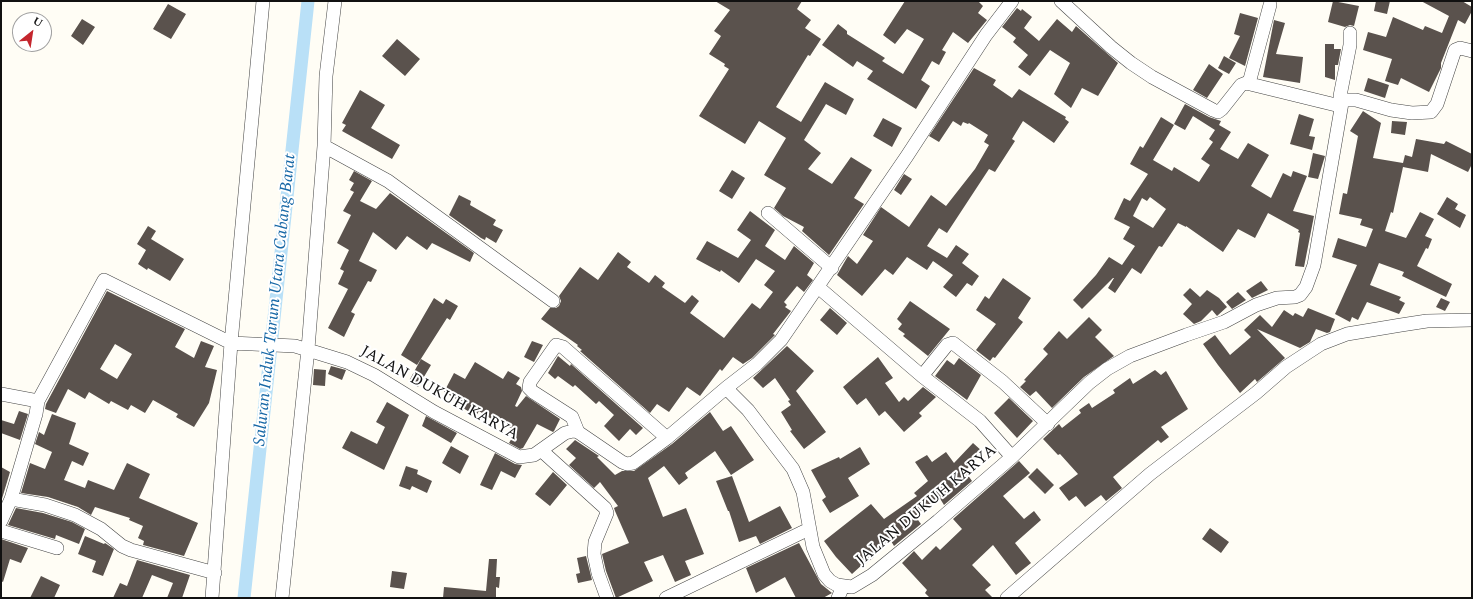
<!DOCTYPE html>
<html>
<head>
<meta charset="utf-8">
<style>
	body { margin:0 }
	#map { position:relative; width:1473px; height:599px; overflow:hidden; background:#fffdf5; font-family:Spectral,serif }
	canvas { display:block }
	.frame { position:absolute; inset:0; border:2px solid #111; pointer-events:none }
	.north { position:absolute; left:12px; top:12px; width:40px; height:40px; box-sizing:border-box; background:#fff; border:1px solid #a0a0a0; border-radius:50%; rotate:30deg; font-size:11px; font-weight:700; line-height:16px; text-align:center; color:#111 }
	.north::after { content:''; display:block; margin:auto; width:14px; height:18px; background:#c4262e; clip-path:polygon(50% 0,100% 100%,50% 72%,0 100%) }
</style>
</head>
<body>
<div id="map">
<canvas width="1473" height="599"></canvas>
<div class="frame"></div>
<div class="north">U</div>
</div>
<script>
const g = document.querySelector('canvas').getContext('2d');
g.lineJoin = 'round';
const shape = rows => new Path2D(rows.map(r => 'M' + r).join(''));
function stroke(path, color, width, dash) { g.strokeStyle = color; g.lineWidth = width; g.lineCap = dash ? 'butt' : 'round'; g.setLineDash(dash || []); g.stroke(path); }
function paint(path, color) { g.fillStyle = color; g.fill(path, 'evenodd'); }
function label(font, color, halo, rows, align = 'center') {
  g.font = font + ' Spectral,serif'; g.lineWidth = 4; g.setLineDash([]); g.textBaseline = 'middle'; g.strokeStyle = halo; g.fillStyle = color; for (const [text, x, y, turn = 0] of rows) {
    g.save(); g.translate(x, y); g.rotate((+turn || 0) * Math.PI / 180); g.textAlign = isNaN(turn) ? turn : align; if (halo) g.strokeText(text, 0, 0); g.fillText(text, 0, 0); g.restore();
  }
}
const canal = shape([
	[244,598,308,1]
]);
const building = shape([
	[715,1,802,1,797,9,811,20,805,28,821,39,810,56,808,55,776,107,801,122,825,82,854,99,846,115,826,104,804,140,821,153,808,169,832,184,851,157,872,170,854,198,864,204,829,255,802,231,804,227,783,216,774,208,786,188,764,175,786,138,759,121,745,144,699,116,729,69,724,66,725,64,709,54,721,36,714,31,730,10],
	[905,1,978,1,983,6,978,13,987,20,968,43,953,32,942,50,946,52,939,65,932,61,921,80,930,86,916,109,867,79,873,71,857,61,853,67,822,45,838,24,847,31,847,34,885,58,882,61,903,74,924,39,907,29,895,44,883,35],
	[1333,1,1359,6,1354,26,1350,25,1345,27,1328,22],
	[1376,1,1390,1,1387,14,1374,11],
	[1421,1,1462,1,1472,7,1472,11,1465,24,1458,20,1441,63,1441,68,1429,92,1401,78,1398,85,1385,81,1392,59,1363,50,1368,32,1386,37,1393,17,1423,30,1425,26,1442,33,1449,16],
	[168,4,186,14,171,39,153,29],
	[1017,8,1021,11,1022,9,1032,17,1024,28,1039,41,1057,19,1072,32,1076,26,1118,63,1098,96,1082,88,1071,108,1054,94,1070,63,1050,50,1030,76,1018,67,1028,55,1013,42,1016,38,1002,27],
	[1240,13,1258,18,1245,66,1229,58,1240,36,1234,34],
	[82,19,95,27,83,45,71,36],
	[1274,20,1285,23,1276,54,1303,57,1300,83,1263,77],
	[397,39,420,59,405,76,382,56],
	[1325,44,1334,44,1334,49,1341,49,1338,65,1335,65,1335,80,1325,77],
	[1224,56,1236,63,1229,74,1218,68],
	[1209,64,1223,74,1207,98,1193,90],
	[974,68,996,80,993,85,1012,98,1019,89,1066,117,1065,119,1069,122,1054,143,1023,121,1012,139,1015,141,995,172,989,169,947,233,939,228,927,246,947,258,956,245,969,254,962,263,979,276,972,286,967,283,956,297,943,287,953,275,933,261,927,270,907,257,893,275,885,269,862,296,837,275,848,256,857,264,873,241,863,235,881,207,909,227,931,195,946,206,975,169,989,145,984,142,988,135,969,123,968,124,963,122,961,126,953,121,939,142,929,136],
	[1368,78,1389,85,1385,98,1364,91],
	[360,90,385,105,371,128,400,145,392,159,342,131,346,125,342,123],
	[1185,104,1209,117,1221,121,1219,125,1231,132,1220,149,1238,159,1248,143,1269,155,1251,186,1271,198,1283,173,1291,177,1293,171,1307,176,1293,211,1314,216,1304,267,1295,266,1300,233,1298,232,1299,230,1268,213,1255,238,1238,229,1223,252,1186,226,1186,227,1178,223,1162,247,1159,246,1141,274,1132,268,1115,293,1108,288,1114,278,1113,278,1082,309,1073,300,1096,275,1109,257,1122,265,1135,246,1123,239,1130,227,1114,219,1124,198,1130,201,1148,174,1130,164,1140,146,1143,148,1161,117,1174,125,1153,160,1172,171,1174,167,1199,182,1210,165,1201,159,1213,142,1209,139,1215,130,1193,116,1185,130,1174,124],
	[1150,197,1166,209,1153,228,1133,216,1142,198,1147,201],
	[1363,111,1381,123,1373,158,1403,163,1405,155,1412,157,1416,139,1444,144,1446,141,1472,154,1472,164,1468,172,1431,154,1428,172,1403,167,1393,213,1391,212,1385,231,1406,238,1420,212,1434,219,1425,236,1432,239,1428,249,1426,248,1417,266,1452,284,1446,297,1402,276,1404,272,1379,263,1370,285,1401,297,1399,300,1405,303,1399,314,1367,302,1358,320,1352,317,1350,322,1335,314,1357,265,1332,257,1338,238,1366,247,1373,229,1360,225,1362,219,1339,214,1343,193,1347,194,1358,136,1350,131],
	[1299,114,1314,119,1309,136,1315,137,1312,150,1290,144],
	[883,118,902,128,892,147,873,136],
	[1392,121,1407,122,1405,135,1391,133],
	[1313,153,1325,156,1318,179,1308,177],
	[732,170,745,178,732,199,719,191],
	[354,171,372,181,360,201,376,209,390,193,474,253,470,262,432,243,427,250,407,236,396,250,373,232,359,261,377,270,371,282,368,281,351,312,355,314,344,337,328,328,348,289,338,284,344,271,340,269,349,250,337,243,351,215,343,211,354,192,350,190,354,183,349,180],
	[904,174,912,179,901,195,894,190],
	[459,195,471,201,470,205,496,220,493,225,503,230,496,243,486,237,485,240,481,238,449,215],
	[1447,197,1458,204,1455,209,1466,215,1460,228,1437,214],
	[750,211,775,230,765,246,785,260,794,246,814,263,807,275,813,280,804,292,797,286,784,302,787,305,785,307,791,311,773,334,775,335,752,358,743,364,733,357,722,371,720,369,700,396,687,387,669,412,657,404,650,413,580,351,582,350,577,346,578,345,541,319,550,308,556,308,559,306,561,301,559,296,580,267,598,280,618,252,631,262,627,267,649,283,655,275,665,283,662,287,685,303,692,295,699,301,690,313,724,338,752,303,760,309,773,292,764,285,775,271,756,259,739,283,721,270,720,272,696,259,707,241,738,258,751,240,737,230],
	[148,226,156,231,151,239,184,259,170,281,148,268,147,270,138,264,146,250,137,244],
	[1003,278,1031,298,1018,318,1023,322,995,358,993,357,990,361,976,350,996,324,976,310,985,296,989,299],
	[1261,281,1268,290,1252,298,1246,291],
	[1190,288,1200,297,1207,290,1219,298,1227,307,1217,316,1212,310,1201,321,1194,324,1183,314,1192,304,1183,295],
	[107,291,185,329,175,347,194,358,201,341,214,346,205,367,217,370,209,403,194,427,176,417,178,414,153,400,145,413,131,405,128,410,111,401,109,404,89,392,85,399,68,389,56,413,45,409,46,404],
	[115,344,132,354,117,379,100,369],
	[1238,292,1246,300,1232,309,1226,302],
	[434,298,443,304,446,299,458,306,450,320,447,318,417,365,401,355],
	[1441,298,1450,302,1445,311,1436,307],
	[910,301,950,329,928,356,903,336,905,334,898,329,902,324,897,319],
	[830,308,847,323,837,335,820,320],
	[1308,308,1335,319,1330,332,1327,333,1316,329,1310,342,1300,348,1257,329,1285,358,1257,382,1255,379,1240,393,1218,365,1203,344,1215,335,1230,355,1251,337,1244,330,1260,315,1272,327,1284,310,1293,316,1295,313,1303,317],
	[1089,317,1102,330,1095,337,1114,356,1084,377,1052,408,1036,391,1030,396,1020,387,1026,381,1024,380,1048,354,1043,349,1059,331,1067,339],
	[532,341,543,345,534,362,524,357],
	[787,346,814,371,796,391,826,432,804,449,790,431,792,430,781,412,791,405,788,401,790,400,775,378,763,388,753,378],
	[558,356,570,366,571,364,643,428,636,435,630,429,619,441,604,426,614,415,599,401,596,404,575,385,573,387,558,376,555,379,548,373],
	[878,357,893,378,885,383,899,402,904,397,908,401,923,387,936,397,919,413,922,416,904,432,885,411,879,416,866,398,857,405,843,387],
	[959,358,981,375,967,400,935,376,947,360,954,365],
	[421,359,431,365,418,387,409,381],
	[475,362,503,379,508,371,520,378,516,384,521,387,522,391,515,406,517,407,526,396,560,419,554,431,553,432,537,424,523,448,520,449,509,443,516,431,494,418,493,420,479,411,476,416,463,408,465,404,444,392,454,373,465,379],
	[331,366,346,370,342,380,328,374],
	[314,369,326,370,325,386,313,385],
	[1155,370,1161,375,1166,371,1188,409,1161,427,1169,437,1161,443,1158,440,1113,477,1122,488,1106,501,1101,495,1085,507,1076,496,1069,501,1059,488,1078,474,1060,454,1058,455,1043,439,1059,424,1062,428,1081,413,1079,410,1089,403,1092,408,1115,393,1113,390,1130,378,1133,384],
	[1009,398,1033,421,1017,438,994,413],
	[387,402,409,415,384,470,342,448,351,431,377,444,385,427,376,422],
	[19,411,28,414,20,440,1,433,1,420,14,424],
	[710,412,723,431,731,426,754,460,731,475,715,451,685,473,688,478,679,485,664,466,648,478,663,517,686,508,704,554,685,561,691,575,675,582,663,555,644,562,653,581,616,598,606,571,602,554,629,543,615,511,614,508,618,506,600,482,594,488,569,465,576,458,566,449,575,440,599,456,597,457,615,475,622,471,634,471,672,444],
	[52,414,76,423,69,444,89,453,83,466,72,461,64,480,85,488,88,480,114,490,127,463,150,474,139,498,198,523,184,556,143,545,144,541,138,538,143,526,129,520,130,518,95,507,91,515,78,507,48,497,21,493,30,463,45,469,52,452,35,444,39,432,44,435],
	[426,416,457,433,451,443,422,426],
	[973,443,983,452,965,471,972,481,944,505,939,497,915,516,921,524,894,546,891,541,873,555,874,557,864,565,863,564,852,574,836,557,824,541,871,504,884,519,917,496,914,493,928,481,915,462,927,455,932,462,946,452,954,463],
	[451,446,469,456,460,474,442,463],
	[860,447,870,464,848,478,859,496,830,513,822,500,826,497,811,470,839,457,840,459],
	[495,453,515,464,522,465,515,478,501,471,492,490,480,485],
	[1019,461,1030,473,1003,496,1024,519,1034,511,1041,520,1015,543,1031,563,1016,575,993,545,972,565,991,585,985,590,993,598,930,598,925,593,927,590,902,563,914,551,922,560,936,546,940,550,962,529,953,519],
	[406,466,418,470,417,474,432,481,427,493,412,486,410,490,399,486],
	[1,467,10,472,1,502],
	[1037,468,1054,485,1045,494,1028,477],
	[553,472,567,485,550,506,535,494],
	[732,476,749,522,780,506,792,528,760,544,756,536,739,542,729,511,728,511,716,481],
	[16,508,43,513,72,522,85,529,79,544,56,535,55,539,8,525],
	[1210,528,1229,542,1221,553,1202,539],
	[85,536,104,544,105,543,114,549,103,576,92,572,96,561,78,554],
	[1,539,28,548,21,563,10,559,3,582,1,581],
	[799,543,821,584,832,593,823,598,796,598,785,577,756,593,746,568],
	[586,556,592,580,578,583,576,574,580,573,577,558],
	[489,559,497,559,496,577,500,577,499,588,496,587,496,598,443,598,444,587,486,591],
	[137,560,190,575,182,598,167,598,173,583,152,575,142,598,113,598,120,583,127,586],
	[392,571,407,573,404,589,390,587],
	[41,576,60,585,54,598,30,598]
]);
const minor = shape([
	[1061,1,1111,47,1131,63,1152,77,1213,110,1218,112,1222,109,1241,85,1246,83,1340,106],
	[1249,83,1270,5],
	[1342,103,1340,96,1350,45,1350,33],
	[324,146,388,181,553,301],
	[768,213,832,268],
	[818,287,922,376,980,421,1012,457],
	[922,376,947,345,953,343,1003,382,1048,424],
	[726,388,757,364,781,340,907,156,986,35,1012,1],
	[1,394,38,401,104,280,231,343,295,346,347,362,374,375,434,412,519,457,534,455,565,433,573,431,578,432,622,462,627,464,633,463,667,438,726,388,748,410,793,469,803,492,813,547,824,574,830,581,837,585,852,587,872,575,938,521,1012,457,1089,383,1107,369,1130,356,1186,335,1224,322,1256,305,1277,298,1295,297,1300,295,1306,287,1314,265,1342,103,1345,100,1356,100,1391,110,1412,113,1431,112,1437,104,1455,50,1460,48,1472,51],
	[578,432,572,417,533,392,529,388,530,382,556,345,563,347,667,438],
	[542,451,605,508,607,513,595,542,594,554,598,573,607,598],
	[11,499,45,505,75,515,101,529,122,546,131,550,215,573],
	[1,521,11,499,36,414,38,401],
	[1,531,57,548],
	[212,598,231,343,263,1],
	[282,598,308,349,324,146,326,76,335,1],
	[666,598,809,529],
	[838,598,843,586],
	[1007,598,1150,474,1256,393,1286,367,1321,344,1347,334,1401,325,1427,321,1472,320]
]);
const streetNames = [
	["JALAN DUKUH KARYA",439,394,29],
	["JALAN DUKUH KARYA",927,506,-40]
];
const waterNames = [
	["Saluran Induk Tarum Utara Cabang Barat",276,300,-84]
];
stroke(canal, '#b9e0f7', 13);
paint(building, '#5a524d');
stroke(minor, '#444', 14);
stroke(minor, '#fff', 13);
label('16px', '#111', '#fff', streetNames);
label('italic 17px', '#1768a6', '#fff', waterNames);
</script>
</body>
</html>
